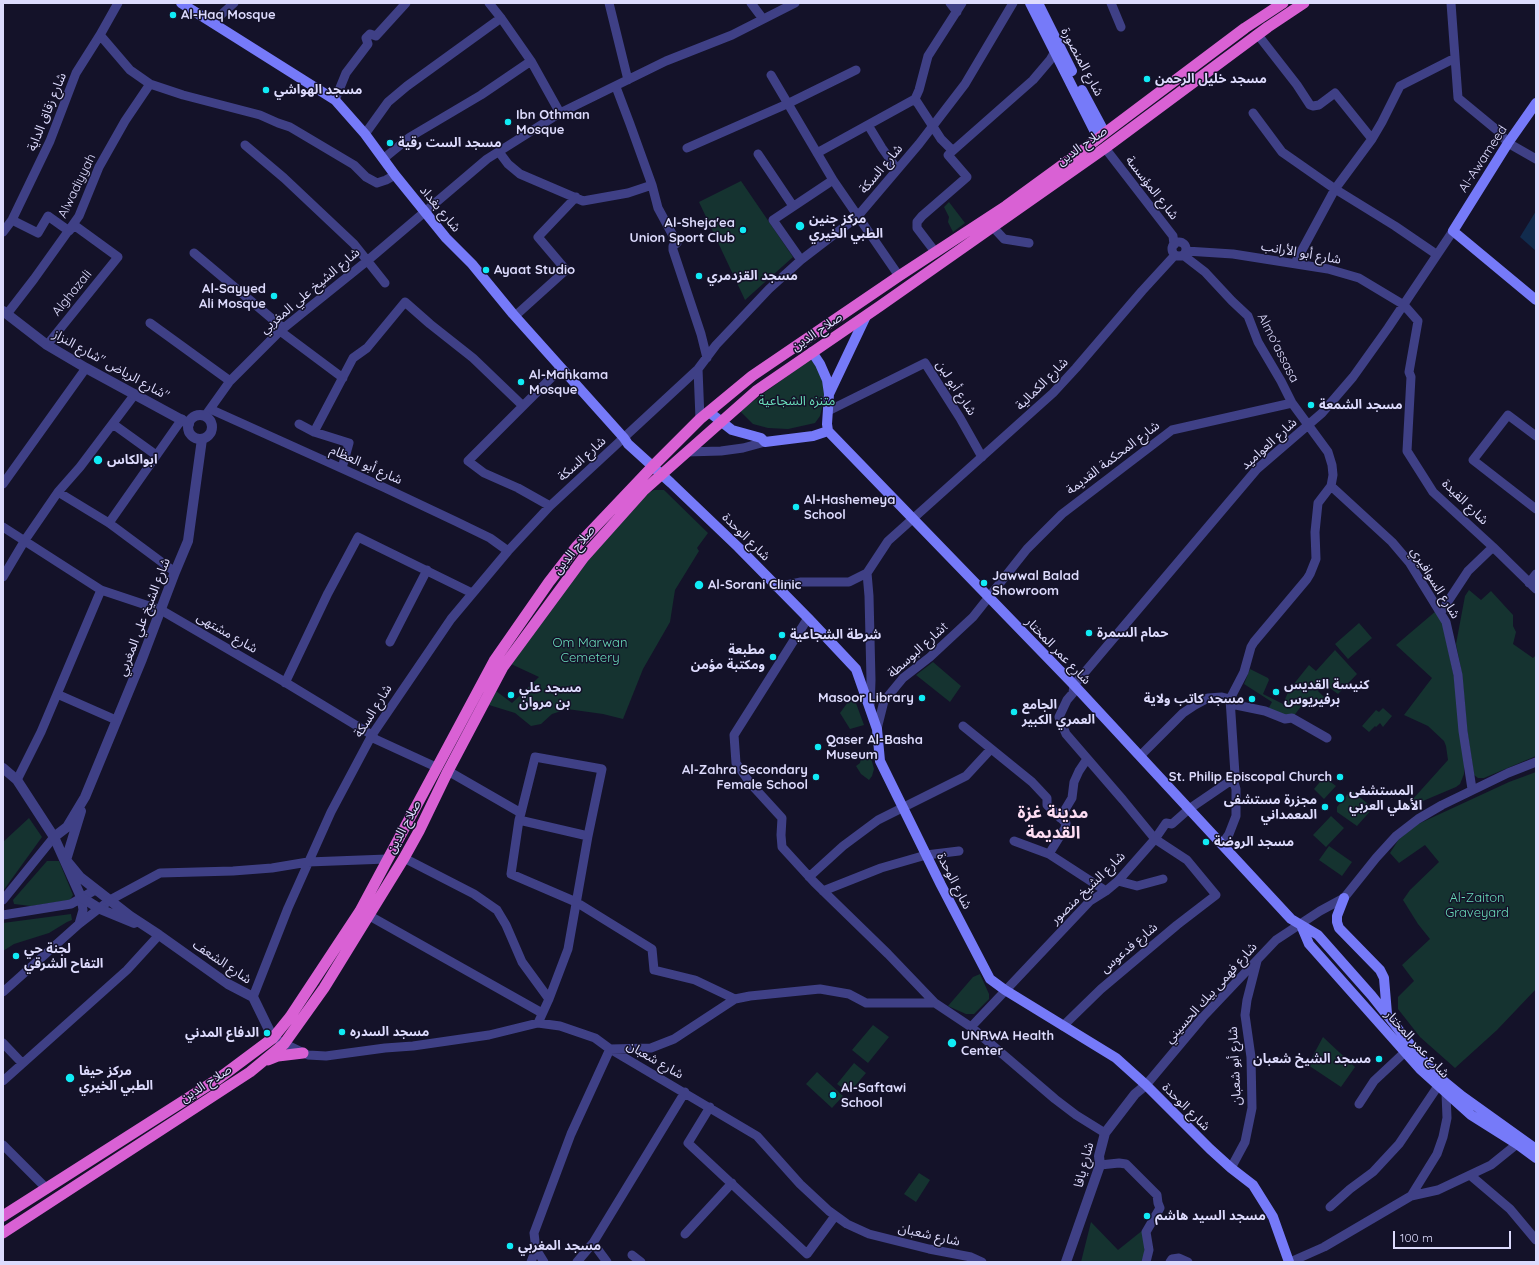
<!DOCTYPE html>
<html>
<head>
<meta charset="utf-8">
<style>
	body { margin:0 }
	#map { position:relative; width:1539px; height:1265px; overflow:hidden; background:#141229; font-family:Quicksand,sans-serif }
	canvas { display:block }
	.frame { position:absolute; inset:0; border:4px solid #dddbfd; pointer-events:none }
	.scale { position:absolute; left:1393px; top:1231px; width:118px; height:18px; box-sizing:border-box; border:2px solid #dddbfd; border-top:0; padding-left:5px; font-size:12px; line-height:14px; white-space:nowrap; color:#dddbfd; -webkit-text-stroke:3px #141229; paint-order:stroke }
</style>
</head>
<body>
<div id="map">
<canvas width="1539" height="1265"></canvas>
<div class="frame"></div>
<div class="scale">100 m</div>
</div>
<script>
const g = document.querySelector('canvas').getContext('2d');
g.lineJoin = 'round';
function paint(path, color) { g.fillStyle = color; g.fill(path, 'evenodd'); }
const shape = rows => new Path2D(rows.map(r => 'M' + r).join(''));
function stroke(path, color, width, dash) { g.strokeStyle = color; g.lineWidth = width; g.lineCap = dash ? 'butt' : 'round'; g.setLineDash(dash || []); g.stroke(path); }
function label(font, color, halo, rows, align = 'center') {
  g.font = font + ' Quicksand,"Noto Sans Arabic",sans-serif'; g.lineWidth = 3; g.setLineDash([]); g.textBaseline = 'middle'; g.strokeStyle = halo; g.fillStyle = color; for (const [text, x, y, turn = 0] of rows) {
    g.save(); g.translate(x, y); g.rotate((+turn || 0) * Math.PI / 180); g.textAlign = isNaN(turn) ? turn : align; if (halo) g.strokeText(text, 0, 0); g.fillText(text, 0, 0); g.restore();
  }
}
const green = shape([
	[741,181,793,257,745,300,699,202],
	[949,202,965,223,953,232,948,222,949,217,944,207],
	[810,359,818,368,823,384,824,394,823,404,820,416,815,423,788,429,768,428,753,424,740,411],
	[654,490,664,490,708,533,697,548,699,551,675,590,670,622,643,669,623,719,603,714,567,709,552,714,541,724,531,726,515,713,489,705,496,691,512,703,539,677,511,664,599,543,646,494],
	[1469,590,1481,600,1491,591,1513,615,1513,626,1516,632,1513,644,1533,658,1536,655,1536,756,1484,778,1478,778,1474,775,1467,729,1462,674,1456,644,1465,596],
	[1436,611,1442,621,1454,677,1464,761,1464,774,1460,784,1456,787,1404,809,1448,760,1446,746,1444,741,1428,726,1404,715,1432,678,1396,645],
	[1359,623,1372,638,1348,659,1335,644],
	[1335,650,1357,674,1338,694,1323,683,1318,691,1324,697,1318,704,1308,697,1293,717,1267,711,1272,702,1244,684,1250,669,1268,678,1269,680,1263,694,1283,704,1289,690,1309,665,1316,671],
	[933,662,961,686,950,702,916,675],
	[853,695,864,725,850,729,840,713],
	[1383,708,1392,716,1383,727,1380,723,1376,727,1375,726,1369,732,1362,726,1376,710,1379,712],
	[869,750,874,769,872,776,869,780,861,774,856,766,860,763,862,754],
	[1536,772,1536,989,1497,1030,1455,1068,1420,1037,1398,1009,1398,997,1414,981,1402,965,1430,939,1418,924,1403,900,1410,890,1439,862,1425,845,1399,863,1390,853,1399,839,1416,825,1509,782],
	[1324,777,1336,786,1324,799,1314,789],
	[1351,790,1373,808,1357,826,1337,812,1337,807],
	[1331,816,1344,828,1326,847,1313,835],
	[29,818,42,837,3,891,3,842],
	[1329,846,1352,862,1342,876,1319,860],
	[47,861,59,861,73,895,70,900,31,906,14,904,13,900],
	[71,914,72,920,67,922,49,933,14,944,3,951,3,923],
	[980,974,989,994,989,999,974,1014,966,1014,948,1006,973,977],
	[873,1025,889,1037,868,1063,852,1050],
	[1323,1037,1355,1067,1341,1087,1308,1065],
	[854,1063,866,1073,849,1093,837,1084],
	[817,1072,843,1096,832,1108,806,1084],
	[919,1173,930,1180,916,1202,904,1194],
	[1091,1222,1118,1250,1143,1230,1145,1253,1141,1262,1081,1262]
]);
const water = shape([
	[1536,211,1536,251,1520,237]
]);
const minor = shape([
	[489,3,501,18,531,61,560,113],
	[609,3,628,80],
	[751,3,763,19],
	[950,3,957,12],
	[1111,3,1121,27],
	[1451,3,1458,98,1498,131,1508,143,1536,159],
	[212,23,234,3],
	[100,35,130,70,150,84,183,95,260,115,278,123,290,127,354,165,366,177,377,183,386,180,395,175],
	[1258,35,1297,85,1310,105,1313,106,1319,105,1335,93,1372,139],
	[771,75,833,180,899,276],
	[616,87,630,124,652,185,658,208,677,243,673,246,673,250,701,334,707,358],
	[915,99,941,139,952,150],
	[335,100,346,73,368,44,366,38,370,34,376,36,406,3],
	[1253,113,1282,152,1335,189,1395,226,1436,254],
	[868,125,882,148,897,169],
	[365,134,388,102,407,86,501,18],
	[245,145,284,178,354,244,385,283],
	[687,148,787,104,856,70],
	[1105,148,1173,236,1174,245],
	[499,152,508,164,520,174,583,201,628,193,652,185],
	[817,153,915,99,919,90,928,56,962,3],
	[758,154,793,206],
	[383,159,410,137,481,95,531,61],
	[12,220,38,233,48,216,69,231,74,225,118,257,47,345],
	[992,226,1004,239,1029,243],
	[3,232,12,220,50,141,76,73,100,35,118,3],
	'1172 249a7 7 0 1 1 14 0a7 7 0 1 1-14 0Z',
	[1186,251,1233,254,1328,269,1359,278,1404,305,1418,321,1409,372,1411,377,1407,451,1433,492,1493,547,1536,589],
	[194,253,283,328],
	[936,253,917,228,917,222,922,216,967,177,948,155,1033,80,1050,60,1057,48],
	[1183,255,1205,272,1232,301,1248,316,1258,342,1281,381,1292,403,1328,452,1332,465,1333,475,1331,486,1392,542,1409,562,1446,622,1458,675,1463,731,1472,789],
	[801,260,773,220,833,180],
	[1295,263,1335,189,1372,139,1382,122,1400,86,1455,58],
	[7,314,34,279,79,216,99,167,125,121,150,84],
	[515,316,566,270,538,237,576,197],
	[150,323,230,381],
	[280,331,343,378],
	[698,369,700,419],
	[210,409,383,487,455,521,490,538,508,551],
	[828,411,925,363,960,418,982,457],
	[205,416,230,381,280,331,367,261,487,159,560,113,666,61,732,35,795,3],
	[113,424,156,455],
	[299,424,314,432,349,443,342,468],
	[314,432,353,358,367,348,405,302,430,324,473,358,523,406],
	[1536,436,1508,415,1473,460,1536,509],
	[686,452,721,451,743,448,765,442],
	[3,484,86,368],
	[58,492,109,523,175,572],
	[550,506,518,488,484,473,468,461,561,368],
	[109,523,182,419],
	[3,527,101,590,161,610,283,681,372,735,375,739,436,767],
	[867,573,869,596,871,680,870,709],
	[3,577,25,540,58,492,80,467,135,394],
	[1529,583,1536,574],
	[776,587,801,582,849,582,867,573,888,541,1053,393,1076,368,1142,291,1175,255],
	[1441,612,1468,571,1493,547],
	[808,618,734,735,736,763,750,783,782,818,781,835,782,847,814,882,888,954,935,1003],
	[390,642,427,570],
	[285,683,328,593,358,537,472,593],
	[57,694,116,720],
	[1231,704,1265,711,1285,719,1292,718,1327,738],
	[963,726,1032,782,1047,798,1047,805,1066,823,1065,828,1049,854],
	[877,729,884,701,903,678,930,657,973,617,1027,549,1062,514,1172,430,1292,403],
	[1140,756,1183,713,1195,705,1208,698,1222,697,1230,699],
	[448,771,521,813,519,820,588,836,568,949,549,999,538,1023],
	[17,780,41,732,101,590],
	[521,813,535,757,602,769,588,836],
	[1060,818,1072,798,1074,782,1079,771,1087,759],
	[519,820,511,874,576,902,652,949,654,970,695,980,735,999],
	[1014,841,1049,854,1106,891],
	[1222,844,1229,834,1236,816,1236,789,1233,779],
	[404,858,474,894,497,910,506,925,522,962,549,999],
	[809,877,843,846,878,820,966,776,991,749],
	[1118,881,1137,886,1163,879],
	[823,891,881,868,926,855,959,851],
	[3,900,54,837],
	[3,915,71,904,95,890,101,893],
	[368,915,542,1013],
	[79,924,83,910,81,897],
	[3,992,79,924,110,900,160,873,233,871,272,868,308,862,387,859],
	[253,997,288,908,331,812,372,735,451,619,508,551,550,506,698,369,716,345,769,289,801,260,857,217,919,144,965,84,1013,3],
	[1063,1026,1101,989,1177,925,1216,895,1187,860,1155,839,1123,800,1066,734,1059,717,1067,700,1073,693,1074,685,1257,469,1322,413,1353,377,1388,328,1453,231],
	[971,1027,1090,901,1106,891,1118,881,1155,839,1166,823,1172,824,1189,809,1233,779,1235,774,1230,699,1244,672,1251,647,1254,642,1307,579,1310,574,1316,559,1315,532,1318,503,1331,486],
	[279,1041,308,1055,326,1056,385,1048,413,1046,489,1035,538,1023,560,1026,595,1038,610,1049,757,1136,800,1184,829,1211,847,1224,869,1234,929,1249,971,1257,982,1262],
	[3,1043,22,1063],
	[3,1081,127,970,159,935],
	[1146,1085,1203,1017,1276,940,1320,911,1344,898,1376,858,1396,836,1418,819,1442,805,1508,773,1536,762],
	[1359,1104,1374,1081,1405,1052],
	[710,1107,688,1143,807,1254,835,1216],
	[3,1145,47,1189],
	[1100,1165,1119,1163,1126,1164,1157,1195,1158,1203,1160,1208,1146,1232,1149,1250,1146,1262],
	[1231,1168,1245,1142,1252,1108,1251,1057,1245,1015,1247,1000,1257,961],
	[1470,1175,1510,1209,1536,1240],
	[1411,1196,1437,1154,1443,1137,1447,1118,1446,1093],
	[1330,1207,1350,1189,1373,1172,1399,1144,1438,1086],
	[685,1234,732,1183],
	[593,1243,607,1262],
	[632,1255,641,1262],
	[531,1262,536,1249],
	[544,1262,536,1249,534,1233,571,1134,610,1049,651,1048,674,1039,735,999,750,996,820,989,849,994,866,1003,935,1003,971,1027,1055,1099,1076,1115,1105,1133],
	[577,1262,593,1243,685,1092],
	[1170,1262,1172,1259,1179,1258,1188,1262],
	[1290,1262,1324,1247,1411,1196,1438,1190,1491,1165,1517,1144]
]);
const tertiary = shape([
	[3,311,47,345,86,368,189,424],
	'188 427a12 12 0 1 1 24 0a12 12 0 1 1-24 0Z',
	[3,768,17,780,54,837,81,897,100,909,134,923],
	[54,837,67,827,85,797,142,659,175,572,188,541,202,439],
	[66,860,80,877,130,916,159,935,228,984,253,997,273,1038],
	[66,860,81,811],
	[1066,1262,1100,1165,1099,1156,1105,1133,1135,1094,1146,1085]
]);
const secondary = shape([
	[181,3,335,100,365,134,395,175,446,238,472,264,513,314,624,438,628,444,671,483,738,547,808,618,856,669,877,729,880,761,941,885,990,979,1005,990,1116,1058,1146,1085,1210,1149,1231,1168,1253,1185,1273,1217,1289,1262],
	[1030,3,1098,138],
	[1038,3,1072,71],
	[1082,90,1105,133],
	[1536,103,1508,143,1453,231,1536,300],
	[812,352,820,364,827,380,829,394,827,424,828,431,1074,685,1291,919,1318,935,1372,996,1421,1058,1440,1078,1462,1096,1536,1149],
	[829,394,866,316],
	[709,412,732,430,761,438,765,442,813,436,828,431],
	[1344,898,1337,916,1337,922,1339,928,1380,970,1384,978,1387,1014],
	[1301,925,1309,944,1420,1069,1471,1115,1517,1144,1536,1158]
]);
const trunk = shape([
	[268,1060,278,1056,303,1053],
	[3,1216,218,1079,273,1038,290,1017,360,911,494,661,549,582,577,546,652,467,700,419,752,376,899,276,1006,206,1087,147,1105,133,1245,28,1283,3],
	[3,1233,250,1072,284,1044,324,988,404,858,419,831,448,771,503,667,584,557,643,491,661,475,756,391,880,306,1105,148,1268,27,1304,3]
]);
const markers = [
	[173,15,4,"#10ebf5"],
	[1147,79,4,"#10ebf5"],
	[266,90,4,"#10ebf5"],
	[508,122,4,"#10ebf5"],
	[390,143,4,"#10ebf5"],
	[800,226,5,"#10ebf5"],
	[743,230,4,"#10ebf5"],
	[486,270,4,"#10ebf5"],
	[699,276,4,"#10ebf5"],
	[274,296,4,"#10ebf5"],
	[521,382,4,"#10ebf5"],
	[1311,405,4,"#10ebf5"],
	[98,460,5,"#10ebf5"],
	[796,507,4,"#10ebf5"],
	[984,583,4,"#10ebf5"],
	[699,585,5,"#10ebf5"],
	[1089,633,4,"#10ebf5"],
	[782,635,4,"#10ebf5"],
	[773,657,4,"#10ebf5"],
	[1276,692,4,"#10ebf5"],
	[511,695,4,"#10ebf5"],
	[922,698,4,"#10ebf5"],
	[1252,699,4,"#10ebf5"],
	[1014,712,4,"#10ebf5"],
	[818,747,4,"#10ebf5"],
	[816,777,4,"#10ebf5"],
	[1340,777,4,"#10ebf5"],
	[1340,798,5,"#10ebf5"],
	[1325,807,4,"#10ebf5"],
	[1206,842,4,"#10ebf5"],
	[16,956,4,"#10ebf5"],
	[342,1032,4,"#10ebf5"],
	[267,1033,4,"#10ebf5"],
	[952,1043,5,"#10ebf5"],
	[1379,1059,4,"#10ebf5"],
	[70,1078,5,"#10ebf5"],
	[833,1095,4,"#10ebf5"],
	[1147,1216,4,"#10ebf5"],
	[510,1246,4,"#10ebf5"]
];
const poiNames = [
	["Al-Haq Mosque",181,15],
	["مسجد خليل الرحمن",1155,79],
	["مسجد الهواشي",274,90],
	["Ibn Othman",516,115],
	["Mosque",516,130],
	["مسجد الست رقية",398,143],
	["مركز جنين",809,219],
	["الطبي الخيري",809,234],
	["Al-Sheja'ea",735,223,"right"],
	["Union Sport Club",735,238,"right"],
	["Ayaat Studio",494,270],
	["مسجد القزدمري",707,276],
	["Al-Sayyed",266,289,"right"],
	["Ali Mosque",266,304,"right"],
	["Al-Mahkama",529,375],
	["Mosque",529,390],
	["مسجد الشمعة",1319,405],
	["ابوالكاس",107,460],
	["Al-Hashemeya",804,500],
	["School",804,515],
	["Jawwal Balad",992,576],
	["Showroom",992,591],
	["Al-Sorani Clinic",708,585],
	["حمام السمرة",1097,633],
	["شرطة الشجاعية",790,635],
	["مطبعة",765,650,"right"],
	["ومكتبة مؤمن",765,665,"right"],
	["كنيسة القديس",1284,685],
	["برفيريوس",1284,700],
	["مسجد علي",519,688],
	["بن مروان",519,703],
	["Masoor Library",914,698,"right"],
	["مسجد كاتب ولاية",1244,699,"right"],
	["الجامع",1022,705],
	["العمري الكبير",1022,720],
	["Qaser Al-Basha",826,740],
	["Museum",826,755],
	["Al-Zahra Secondary",808,770,"right"],
	["Female School",808,785,"right"],
	["St. Philip Episcopal Church",1332,777,"right"],
	["المستشفى",1349,791],
	["الأهلي العربي",1349,806],
	["مجزرة مستشفى",1317,800,"right"],
	["المعمداني",1317,815,"right"],
	["مسجد الروضة",1214,842],
	["لجنة حي",24,949],
	["التفاح الشرقي",24,964],
	["مسجد السدره",350,1032],
	["الدفاع المدني",259,1033,"right"],
	["UNRWA Health",961,1036],
	["Center",961,1051],
	["مسجد الشيخ شعبان",1371,1059,"right"],
	["مركز حيفا",79,1071],
	["الطبي الخيري",79,1086],
	["Al-Saftawi",841,1088],
	["School",841,1103],
	["مسجد السيد هاشم",1155,1216],
	["مسجد المغربي",518,1246]
];
const streetNames = [
	["شارع المنصورة",1082,62,62],
	["شارع زقاق الداية",47,112,-68],
	["صلاح الدين",1082,146,-35],
	["Al-Awameed",1483,159,-57],
	["شارع السكة",881,169,-50],
	["Alwadiyyah",77,186,-64],
	["شارع المؤسسة",1152,188,52],
	["شارع بغداد",440,209,50],
	["شارع أبو الأرانب",1301,253,10],
	["شارع الشيخ علي المغربي",310,291,-40],
	["Alghazali",72,293,-51],
	["صلاح الدين",817,332,-34],
	["Almo'assasa",1278,348,63],
	["شارع الرياض \"شارع النزاز\"",111,365,29],
	["شارع الكمالية",1042,384,-45],
	["شارع أبو لبن",956,388,57],
	["شارع العواميد",1269,444,-42],
	["شارع المحكمة القديمة",1113,458,-37],
	["شارع السكة",582,459,-42],
	["شارع أبو العظام",366,465,24],
	["شارع القيدة",1465,502,44],
	["شارع الوحدة",746,537,45],
	["صلاح الدين",574,550,-51],
	["شارع السوافيري",1435,583,58],
	["شارع الشيخ علي المغربي",144,617,-69],
	["شارع مشتهى",227,633,30],
	["شارع البوسطةt",918,650,-42],
	["شارع عمر المختار",1058,651,46],
	["شارع السكة",373,711,-58],
	["صلاح الدين",404,827,-62],
	["شارع الوحدة",954,881,63],
	["شارع الشيخ منصور",1088,888,-44],
	["شارع فدعوس",1129,948,-40],
	["شارع الشعف",222,962,34],
	["شارع فهمى بيك الحسيني",1211,993,-48],
	["شارع عمر المختار",1417,1044,47],
	["شارع شعبان",655,1060,30],
	["شارع أبو شعبان",1235,1066,-93],
	["صلاح الدين",206,1084,-33],
	["شارع الوحدة",1186,1107,45],
	["شارع يافا",1084,1165,-76],
	["شارع شعبان",929,1235,13]
];
const parkNames = [
	["متنزه الشجاعية",797,401],
	["Om Marwan",590,643],
	["Cemetery",590,658],
	["Al-Zaiton",1477,898],
	["Graveyard",1477,913]
];
const districtNames = [
	["مدينة غزة",1053,813],
	["القديمة",1053,833]
];
paint(green, '#153330');
paint(water, '#112b4d');
stroke(minor, '#3f4086', 9);
stroke(tertiary, '#3f4086', 10);
stroke(secondary, '#767af9', 10);
stroke(trunk, '#d961d4', 11);
for (const [x, y, r, color] of markers) { const dot = new Path2D(); dot.arc(x, y, r, 0, 2 * Math.PI); g.fillStyle = color; g.fill(dot); stroke(dot, '#141229', 1.5); }
label('bold 13px', '#dddbfd', '#141229', poiNames, 'left');
label('13px', '#dddbfd', '#141229', streetNames);
label('13px', '#69dcb9', '#141229', parkNames);
label('bold 17px', '#feddf3', '#141229', districtNames);
</script>
</body>
</html>
